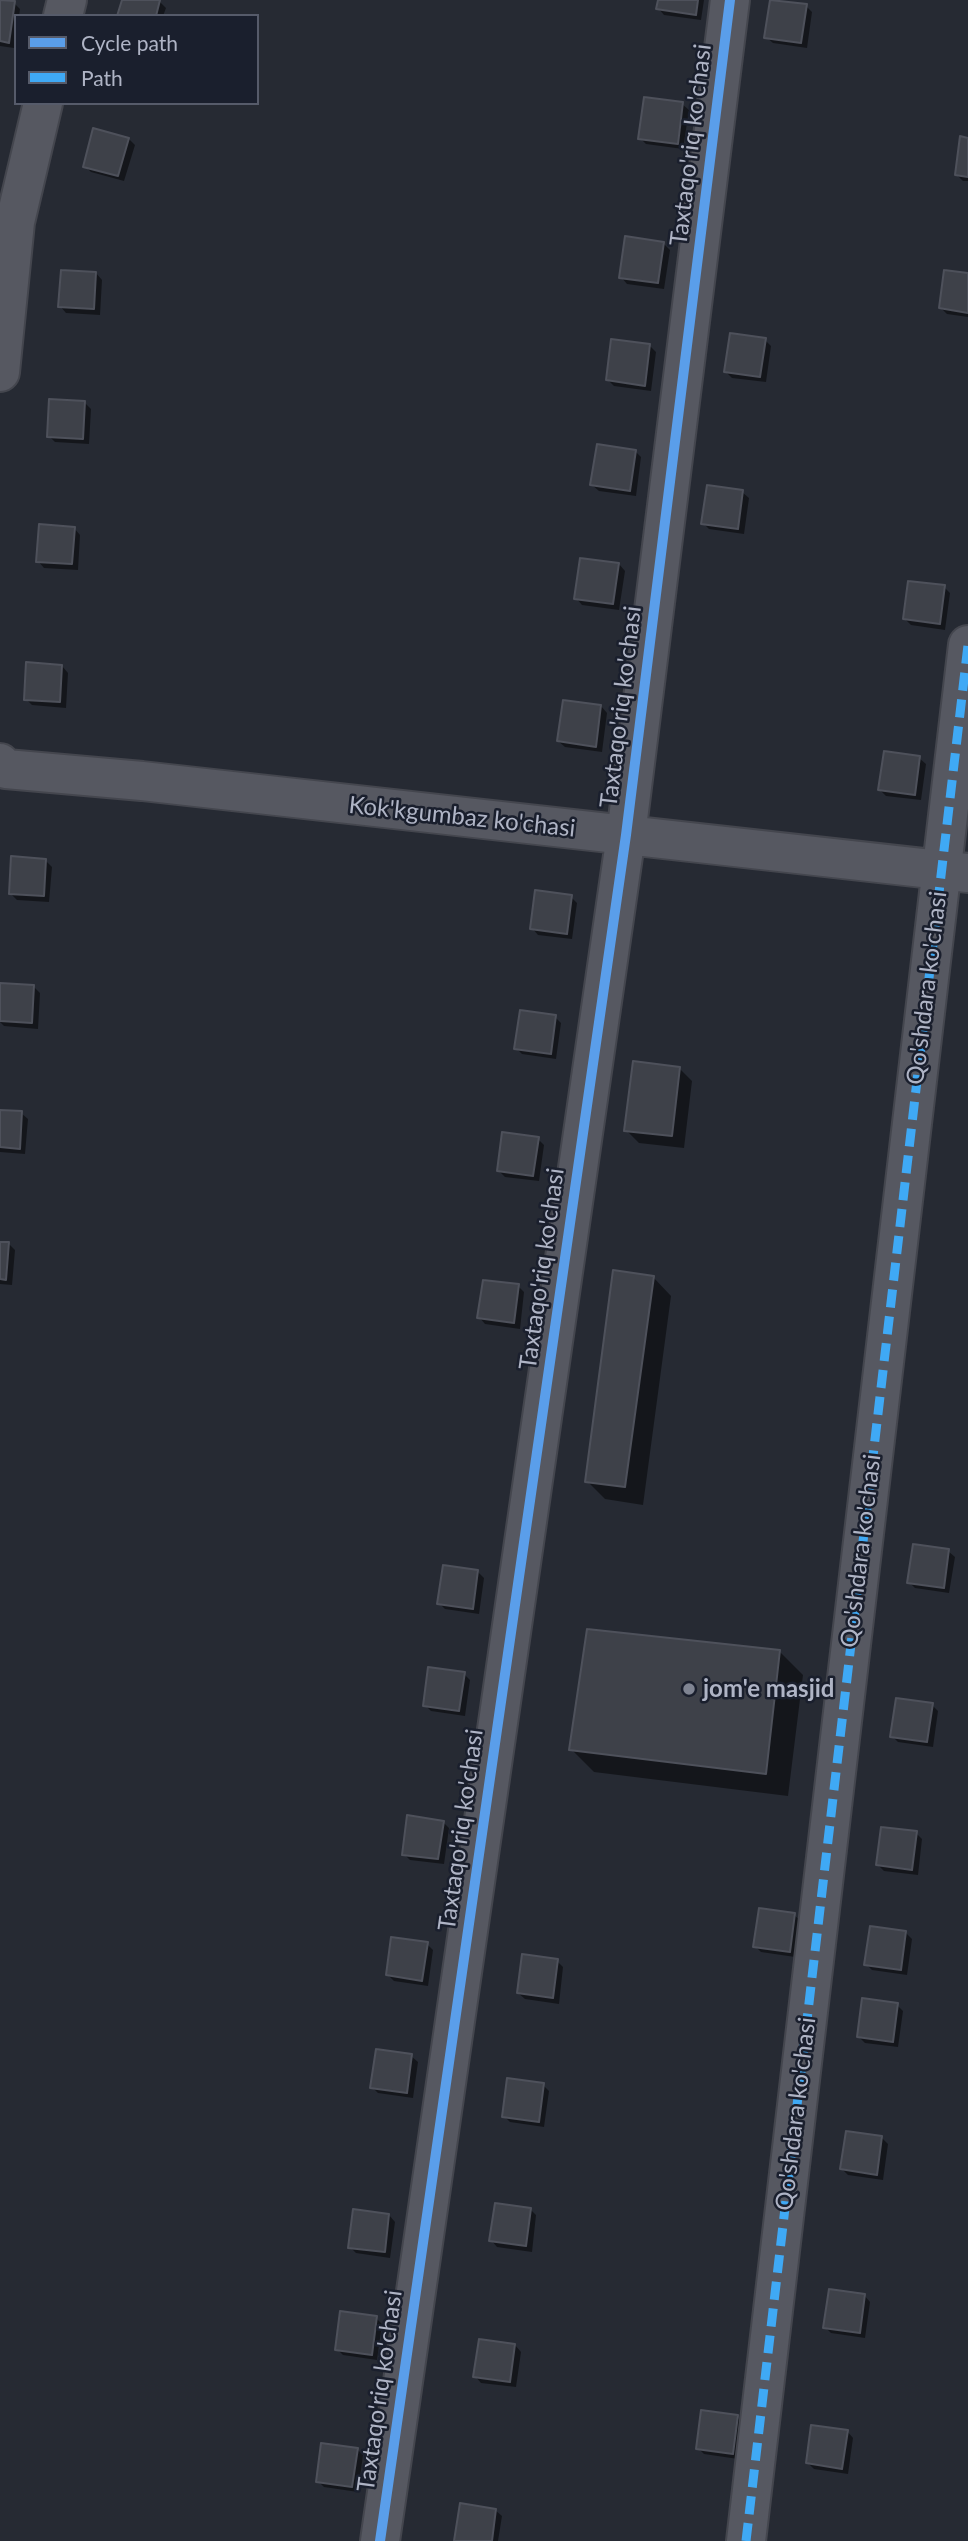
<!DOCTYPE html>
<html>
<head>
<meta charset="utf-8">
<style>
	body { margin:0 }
	#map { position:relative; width:968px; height:2541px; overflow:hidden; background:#262a33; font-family:Lato,sans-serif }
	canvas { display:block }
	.legend { position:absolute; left:14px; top:14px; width:245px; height:91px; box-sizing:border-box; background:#1a1f2d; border:2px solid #565b6a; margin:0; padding:9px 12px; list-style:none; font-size:21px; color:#afb4c5 }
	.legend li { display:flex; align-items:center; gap:14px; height:35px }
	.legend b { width:35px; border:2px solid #565b6a }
</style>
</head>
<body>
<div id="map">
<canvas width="968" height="2541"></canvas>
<ul class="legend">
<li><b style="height:9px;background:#5a9eea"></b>Cycle path</li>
<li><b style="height:9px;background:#3fa9f5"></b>Path</li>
</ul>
</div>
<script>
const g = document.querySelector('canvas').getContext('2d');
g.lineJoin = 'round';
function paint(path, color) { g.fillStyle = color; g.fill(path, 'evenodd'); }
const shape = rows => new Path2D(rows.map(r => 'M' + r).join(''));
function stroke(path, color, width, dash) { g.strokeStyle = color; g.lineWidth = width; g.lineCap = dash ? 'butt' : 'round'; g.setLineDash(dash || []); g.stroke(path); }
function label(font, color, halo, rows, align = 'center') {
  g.font = font + ' Lato,sans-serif'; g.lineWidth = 5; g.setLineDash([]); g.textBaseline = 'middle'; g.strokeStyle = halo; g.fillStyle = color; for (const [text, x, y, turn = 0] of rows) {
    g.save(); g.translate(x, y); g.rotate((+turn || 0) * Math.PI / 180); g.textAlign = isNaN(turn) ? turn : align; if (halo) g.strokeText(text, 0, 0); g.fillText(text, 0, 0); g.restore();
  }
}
const shadow = shape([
	[123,0,160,2,166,8,163,16,119,16],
	[659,0,704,0,701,20,664,15,658,8],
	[0,1,14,3,20,9,19,16,16,16,14,48,0,46],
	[806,6,812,12,807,48,773,43,766,37],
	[682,104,689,110,683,149,646,144,640,138],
	[129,139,135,145,124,181,91,172,85,166],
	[968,139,968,181,963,181,957,175],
	[663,243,670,250,664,289,627,284,621,277],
	[96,273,102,280,100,315,66,313,60,306],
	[968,275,968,317,947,314,941,308],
	[765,340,771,346,766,382,732,378,726,372],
	[650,346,656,352,651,391,614,386,608,380],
	[85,403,91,409,89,444,55,442,49,436],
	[635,451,641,457,636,496,599,491,592,485],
	[742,492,749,498,744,534,709,529,703,523],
	[74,528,80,535,78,570,44,568,38,561],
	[619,564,625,571,619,610,582,605,576,598],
	[944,587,950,593,945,630,911,625,905,619],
	[62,666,68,673,66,708,32,705,26,699],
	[601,706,607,713,602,752,565,747,558,741],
	[919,758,926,764,921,800,886,796,880,790],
	[45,860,52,867,49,902,17,900,10,893],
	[571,897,577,903,572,939,538,935,532,928],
	[0,985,34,987,40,993,38,1029,4,1026,0,1022],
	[555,1017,561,1023,556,1059,522,1054,516,1048],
	[679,1068,692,1081,684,1148,639,1143,626,1130],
	[0,1111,21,1113,28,1119,25,1154,0,1152],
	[538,1139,544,1145,539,1181,505,1177,498,1170],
	[0,1243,9,1244,15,1250,12,1285,0,1284],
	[653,1277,671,1296,643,1505,605,1499,587,1481],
	[518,1286,524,1292,520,1329,485,1324,479,1317],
	[948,1551,955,1557,949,1593,915,1588,909,1582],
	[478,1572,484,1578,479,1614,445,1609,439,1603],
	[780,1652,803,1675,788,1796,594,1772,571,1749],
	[464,1674,470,1680,465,1716,431,1711,425,1705],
	[932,1705,938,1711,933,1747,898,1742,892,1736],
	[443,1822,449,1828,444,1864,410,1860,404,1854],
	[916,1833,922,1839,918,1875,884,1871,877,1864],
	[794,1915,801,1921,795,1957,761,1952,755,1946],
	[906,1933,912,1939,907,1975,872,1970,866,1964],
	[427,1944,433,1950,428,1986,394,1981,388,1975],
	[557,1961,563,1967,559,2004,525,1999,518,1993],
	[897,2005,903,2011,898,2047,865,2043,859,2037],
	[411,2056,418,2062,413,2098,378,2093,372,2087],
	[543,2085,549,2091,544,2127,510,2122,504,2116],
	[881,2137,888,2144,883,2180,848,2175,842,2169],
	[530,2209,536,2215,532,2252,497,2247,491,2240],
	[389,2215,395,2222,390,2258,356,2253,350,2247],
	[864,2295,870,2302,865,2338,831,2333,825,2327],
	[376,2318,382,2324,377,2360,343,2355,337,2349],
	[515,2345,521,2352,516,2387,481,2383,475,2376],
	[737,2417,743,2423,738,2459,704,2454,698,2448],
	[847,2431,853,2438,848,2474,814,2469,808,2463],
	[357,2449,363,2455,358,2492,324,2487,318,2481],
	[495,2510,502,2516,498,2541,456,2541]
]);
const building = shape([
	[0,0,15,1,9,43,0,41,0,0],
	[122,0,160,0,156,16,117,16,122,0],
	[658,0,698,0,696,15,656,9,658,0],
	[770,0,807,4,801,43,764,38,770,0],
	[644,97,683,102,678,144,638,139,644,97],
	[93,128,129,138,118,176,83,167,93,128],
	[960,136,968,138,968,177,955,175,960,136],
	[625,236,664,242,658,283,619,278,625,236],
	[61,270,96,272,94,309,58,307,61,270],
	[944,270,968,273,968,313,939,308,944,270],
	[730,333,766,338,760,377,724,372,730,333],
	[611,339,650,344,645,386,606,380,611,339],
	[49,399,85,401,83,439,47,437,49,399],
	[597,444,636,450,630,491,590,485,597,444],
	[707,485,743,490,738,529,701,524,707,485],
	[39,524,75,527,72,564,36,562,39,524],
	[580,558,619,563,613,604,574,599,580,558],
	[908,581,945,585,940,624,903,619,908,581],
	[26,662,62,665,60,702,24,700,26,662],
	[563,700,601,705,596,747,557,741,563,700],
	[884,751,920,756,915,795,878,790,884,751],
	[11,856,46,859,44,896,9,894,11,856],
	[535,890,572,895,567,934,530,929,535,890],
	[0,983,34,985,32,1023,0,1021,0,983],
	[520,1010,556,1015,551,1054,514,1049,520,1010],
	[633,1061,680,1067,672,1136,624,1131,633,1061],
	[0,1110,22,1111,20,1149,0,1147,0,1110],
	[502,1132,539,1137,533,1176,497,1171,502,1132],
	[0,1242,9,1242,6,1280,0,1279,0,1242],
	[613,1270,654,1276,625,1487,585,1482,613,1270],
	[483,1280,519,1284,514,1323,477,1318,483,1280],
	[913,1544,949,1549,944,1588,907,1583,913,1544],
	[443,1565,478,1570,473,1609,437,1604,443,1565],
	[587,1629,780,1650,766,1774,569,1750,587,1629],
	[428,1667,465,1672,459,1711,423,1706,428,1667],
	[896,1698,933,1703,927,1742,890,1737,896,1698],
	[407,1815,444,1821,438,1859,402,1855,407,1815],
	[881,1827,917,1831,912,1870,876,1865,881,1827],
	[759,1908,795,1913,790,1952,753,1947,759,1908],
	[870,1926,906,1931,901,1970,864,1965,870,1926],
	[391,1937,428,1942,422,1981,386,1975,391,1937],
	[522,1954,558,1959,553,1998,517,1993,522,1954],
	[862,1998,898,2003,893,2042,857,2037,862,1998],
	[376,2049,412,2054,407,2093,370,2088,376,2049],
	[507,2078,544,2083,539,2122,502,2117,507,2078],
	[846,2131,882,2136,877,2175,840,2169,846,2131],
	[495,2203,531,2208,526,2246,489,2241,495,2203],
	[353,2209,389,2214,385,2252,348,2248,353,2209],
	[829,2289,865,2294,860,2333,823,2328,829,2289],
	[340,2311,377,2316,372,2355,335,2350,340,2311],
	[479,2339,515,2344,510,2382,473,2377,479,2339],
	[701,2410,738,2415,733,2454,696,2449,701,2410],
	[811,2425,848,2430,842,2469,806,2463,811,2425],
	[321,2443,358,2448,352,2487,316,2482,321,2443],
	[460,2503,496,2509,492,2541,454,2541,460,2503]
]);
const minor = shape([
	[63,16,67,0],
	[0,372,15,222,43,103],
	[0,763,6,769,142,781,968,873],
	[380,2541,626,835,730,0],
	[746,2541,968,645]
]);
const quiet = shape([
	[746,2541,968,645]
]);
const cycleway = shape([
	[380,2541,626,835,730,0]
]);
const markers = [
	[689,1689,7,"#7f8492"]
];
const streetNames = [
	["Taxtaqo'riq ko'chasi",691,145,-83],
	["Taxtaqo'riq ko'chasi",621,707,-83],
	["Kok'kgumbaz ko'chasi",462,817,6],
	["Qo'shdara ko'chasi",927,988,-83],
	["Taxtaqo'riq ko'chasi",542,1269,-82],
	["Qo'shdara ko'chasi",861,1551,-83],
	["Taxtaqo'riq ko'chasi",461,1830,-82],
	["Qo'shdara ko'chasi",796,2114,-83],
	["Taxtaqo'riq ko'chasi",380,2391,-82]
];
const poiNames = [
	["jom'e masjid",703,1689]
];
paint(shadow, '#0007');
paint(building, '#3e4149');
stroke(building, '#4e515b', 2);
stroke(minor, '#44464e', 42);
stroke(minor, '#565861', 38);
stroke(quiet, '#3fa9f5', 9, [18, 9]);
stroke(cycleway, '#5a9eea', 10);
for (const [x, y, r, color] of markers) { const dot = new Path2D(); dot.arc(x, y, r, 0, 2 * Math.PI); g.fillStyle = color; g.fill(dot); stroke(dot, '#1a1f2d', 2.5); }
label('24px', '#afb4c5', '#1a1f2d', streetNames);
label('bold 24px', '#afb4c5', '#1a1f2d', poiNames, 'left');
</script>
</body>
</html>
